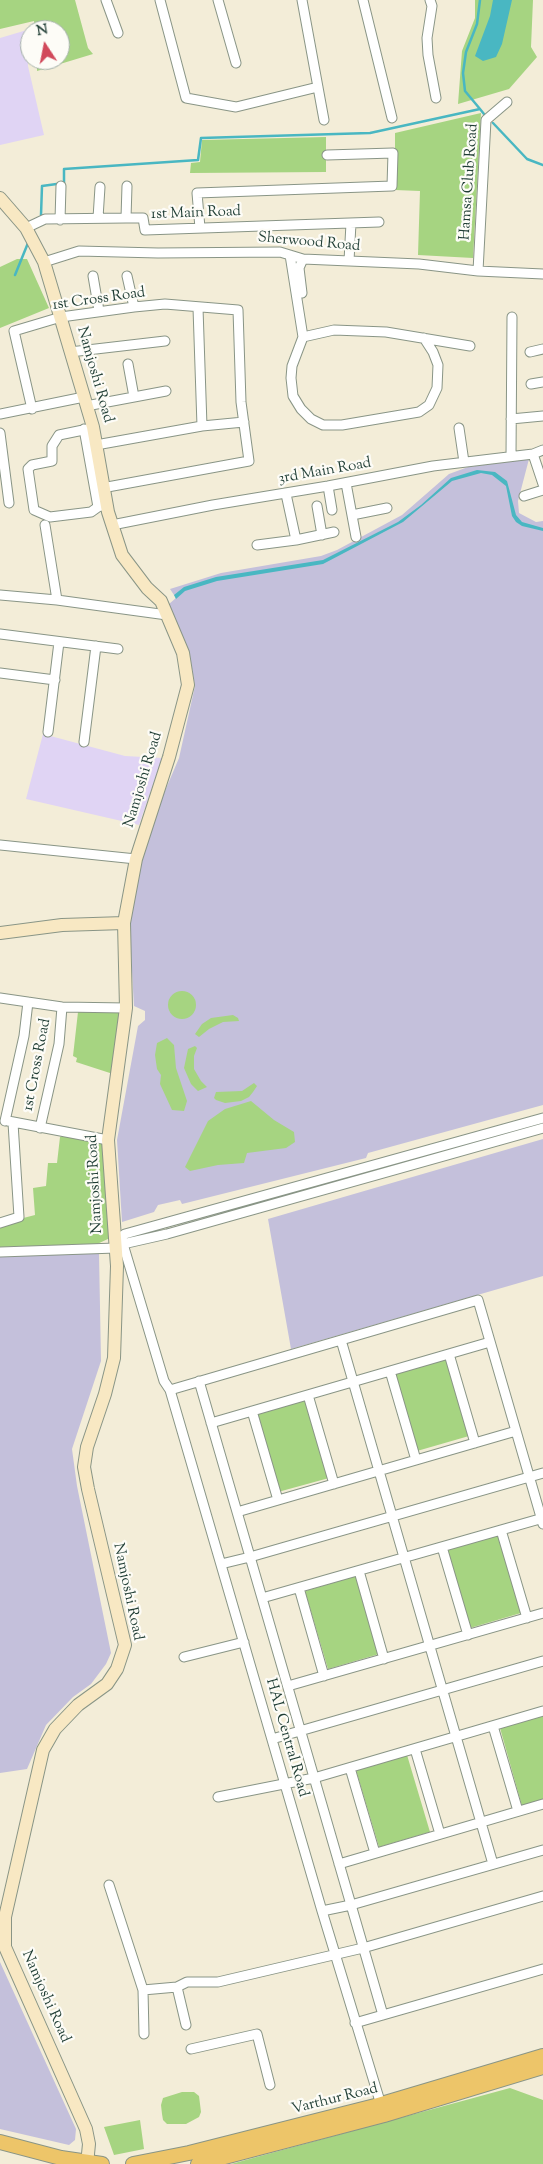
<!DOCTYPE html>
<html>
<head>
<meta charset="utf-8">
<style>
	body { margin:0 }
	#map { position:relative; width:543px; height:2164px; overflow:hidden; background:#f3edd8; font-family:"Sorts Mill Goudy",serif }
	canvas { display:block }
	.north { position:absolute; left:20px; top:20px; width:50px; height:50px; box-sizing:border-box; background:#fdfcf7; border:1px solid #a4b0a9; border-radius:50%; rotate:349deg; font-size:14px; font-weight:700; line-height:20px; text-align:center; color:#1f3d34 }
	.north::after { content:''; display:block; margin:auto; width:18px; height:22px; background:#d1495b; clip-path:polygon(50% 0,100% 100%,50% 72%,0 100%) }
</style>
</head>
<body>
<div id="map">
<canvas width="543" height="2164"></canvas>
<div class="north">N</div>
</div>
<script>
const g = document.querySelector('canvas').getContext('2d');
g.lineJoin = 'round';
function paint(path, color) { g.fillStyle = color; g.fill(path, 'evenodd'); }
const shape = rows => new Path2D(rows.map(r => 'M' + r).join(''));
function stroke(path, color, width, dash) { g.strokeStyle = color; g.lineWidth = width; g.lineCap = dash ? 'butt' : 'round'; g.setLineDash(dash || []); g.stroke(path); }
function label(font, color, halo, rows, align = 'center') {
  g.font = font + ' "Sorts Mill Goudy",serif'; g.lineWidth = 4.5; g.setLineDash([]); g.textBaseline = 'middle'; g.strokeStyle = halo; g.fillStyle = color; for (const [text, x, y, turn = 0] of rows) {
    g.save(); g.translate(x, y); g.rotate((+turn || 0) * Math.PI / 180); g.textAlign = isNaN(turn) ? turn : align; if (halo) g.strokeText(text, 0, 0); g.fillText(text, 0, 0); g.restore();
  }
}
const built = shape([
	[27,30,28,66,44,135,0,145,0,38],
	[43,734,125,756,162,758,139,825,26,799]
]);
const industrial = shape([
	[529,459,518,501,519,513,536,522,543,521,543,1105,368,1153,366,1158,182,1204,180,1200,158,1205,154,1212,122,1222,117,1140,138,1026,145,1020,145,1011,134,1006,129,918,140,863,159,805,179,758,195,686,189,651,169,604,176,598,170,589,221,573,321,556,337,550,402,515,449,474,468,467],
	[543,1139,543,1276,291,1349,268,1219],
	[99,1253,101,1361,72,1449,77,1486,111,1653,106,1664,91,1684,73,1697,46,1725,27,1769,0,1773,0,1255],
	[0,1962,76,2129,75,2140,69,2145,0,2129]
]);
const green = shape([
	[0,0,75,0,88,48,93,54,37,71,37,60,60,60,60,30,35,30,34,21,0,29],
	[475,0,533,0,531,47,537,57,509,89,458,104,462,51,475,18],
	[481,113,473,258,418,255,420,191,395,190,395,133],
	[326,137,326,172,190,173,191,163,200,162,202,140],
	[17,259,27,259,49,308,0,328,0,267],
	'168 1005a14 14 0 1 1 28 0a14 14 0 1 1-28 0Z',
	[122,1011,113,1074,76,1062,77,1058,73,1056,78,1012],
	[233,1015,238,1018,239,1021,223,1022,209,1029,199,1037,195,1034,202,1024,211,1018],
	[167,1038,174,1045,176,1068,187,1101,184,1111,172,1110,160,1084,161,1075,157,1069,155,1055,157,1043],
	[195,1046,197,1048,194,1056,194,1069,201,1081,207,1087,198,1091,191,1084,184,1068,188,1049],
	[254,1083,257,1086,253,1092,249,1097,241,1101,225,1103,216,1100,214,1098,216,1092,242,1091],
	[251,1101,274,1120,294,1132,295,1142,286,1148,247,1153,244,1163,218,1165,190,1171,185,1167,208,1121,225,1109],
	[66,1133,103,1142,110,1238,95,1245,0,1247,0,1224,35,1215,33,1188,46,1186,48,1163,57,1163,60,1137],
	[446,1358,469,1436,417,1451,394,1373],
	[307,1400,329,1478,278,1492,256,1414],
	[498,1535,521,1613,470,1628,447,1550],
	[356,1576,379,1654,328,1669,305,1591],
	[543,1715,543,1800,522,1806,500,1728],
	[407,1755,430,1832,379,1847,356,1770],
	[510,2088,543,2100,543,2164,231,2164],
	[182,2092,194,2092,199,2096,201,2112,199,2117,186,2124,167,2124,163,2120,162,2114,161,2105,163,2098],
	[140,2120,144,2149,114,2155,104,2127]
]);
const water = shape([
	[493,0,512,0,502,44,496,57,483,61,475,56,490,16],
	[477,470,495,472,507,481,516,515,522,522,543,528,543,531,522,526,516,522,512,516,506,486,492,475,481,473,452,481,403,522,323,564,217,581,185,591,176,599,174,595,184,587,216,577,323,560,398,522,421,505,451,478]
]);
const stream = shape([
	[480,109,465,91,463,73,466,52,477,24,480,0],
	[493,123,527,159,543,165],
	[41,215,42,186,64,183,64,169,198,160,201,138,370,133,480,109,484,114],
	[15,275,28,243]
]);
const street = shape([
	[106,0,118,33],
	[160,0,186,98,236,107,318,87],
	[218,0,236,63],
	[302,0,324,120],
	[363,0,392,118],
	[430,0,432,6,427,38,428,55,436,98],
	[98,218,100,187],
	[126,218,127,186],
	[60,220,61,186],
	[26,228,45,219,126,218,143,218,145,230,379,222],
	[200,228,197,193,392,186,393,153,327,155],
	[290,255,303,337,292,366,291,378,293,396,301,409,311,419,323,425,342,425,419,412,429,405,437,388,438,365,433,352,424,338],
	[349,261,351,223],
	[44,262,79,251,158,253,280,252,303,259,419,264,478,271,543,274],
	[478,271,486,120,507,102],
	[93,276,99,311],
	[127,276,134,307],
	[302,293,299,268,303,259],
	[198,308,202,426],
	[303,337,334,330,386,332,470,346],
	[70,352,165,341],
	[530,352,543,349],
	[128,364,134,397],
	[531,384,543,382],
	[86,406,166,391],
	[32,409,14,331,61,317,134,307,165,304,238,310,241,402,249,461,102,488],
	[0,414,84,397],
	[511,419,543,416],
	[93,428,59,435,52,446,52,461,32,465,28,469,34,510,50,517,91,512,98,507,106,505],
	[459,428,464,462],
	[84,429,98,507],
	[0,433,9,503],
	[96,445,202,426,244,422],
	[533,454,543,484],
	[511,456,512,317],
	[346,483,356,537],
	[328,486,332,510],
	[286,494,296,540],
	[524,496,543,490],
	[317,506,322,535],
	[352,515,387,508],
	[45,525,57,600],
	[112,525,213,505,328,486,433,466,533,454,543,450],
	[257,545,296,540,334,532],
	[0,595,57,600,167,615],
	[0,634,118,649],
	[0,673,55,680],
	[48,732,59,642],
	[84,742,96,646],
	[0,845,136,859],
	[0,998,62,1007,126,1008],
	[5,1121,24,1036,28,1002],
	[8,1121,108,1140],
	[40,1128,59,1044,62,1007],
	[0,1223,19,1217,13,1123],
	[115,1241,125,1234,543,1118],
	[118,1242,123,1244,167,1234,543,1128],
	[123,1244,164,1381,170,1390,322,1911,382,2108],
	[0,1252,116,1248],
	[341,1340,493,1864],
	[449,1354,475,1443],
	[390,1371,416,1460],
	[199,1381,383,2015],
	[170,1390,478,1300,543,1524],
	[308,1395,334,1484],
	[252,1411,278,1500],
	[211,1423,490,1342],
	[237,1512,516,1431],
	[501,1530,527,1618],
	[442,1547,468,1635],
	[221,1564,250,1557,543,1473],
	[359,1571,384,1659],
	[299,1588,324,1676],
	[262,1598,543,1518],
	[184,1657,244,1642],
	[288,1686,543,1613],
	[493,1726,518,1811],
	[272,1739,543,1661],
	[415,1749,440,1834],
	[350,1768,375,1853],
	[218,1797,314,1778,543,1711],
	[339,1864,543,1804],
	[109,1885,143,1990],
	[322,1911,351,1905,543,1850],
	[177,1987,186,2025],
	[355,2023,543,1969],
	[144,2034,143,1990,177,1987,187,1982,218,1982,363,1948,543,1896],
	[191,2049,257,2034,270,2085]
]);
const secondary = shape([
	[0,198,26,228,44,262,93,427,108,512,122,555,147,588,161,601,183,653,188,685,169,757,136,859,124,923,126,1008,108,1140,117,1266,114,1358,105,1394,87,1447,84,1467,88,1489,125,1645,117,1669,107,1684,78,1705,55,1729,43,1750,5,1917,5,1947,86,2129,89,2144,87,2164],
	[0,933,62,925,124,923]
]);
const primary = shape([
	[0,2142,61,2158,102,2164],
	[133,2164,189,2153,375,2106,543,2056],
	[198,2164,384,2115,543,2067]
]);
const streetNames = [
	["Hamsa Club Road",470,182,-86],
	["1st Main Road",196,214,-2],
	["Sherwood Road",309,243,5],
	["1st Cross Road",99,300,-8],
	["Namjoshi Road",94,375,74],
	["3rd Main Road",325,472,-10],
	["Namjoshi Road",144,780,-73],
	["1st Cross Road",38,1065,-79],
	["Namjoshi Road",96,1184,-93],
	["Namjoshi Road",127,1592,78],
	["HAL Central Road",286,1738,74],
	["Namjoshi Road",45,1997,66],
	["Varthur Road",335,2100,-14]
];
paint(built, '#e0d4f4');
paint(industrial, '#c4c0db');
paint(green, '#a6d481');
paint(water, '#49b7c2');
stroke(stream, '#49b7c2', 2.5);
stroke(street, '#899586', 11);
stroke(secondary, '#899586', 14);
stroke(primary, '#899586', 16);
stroke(street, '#fff', 9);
stroke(secondary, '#f8e8c3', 12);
stroke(primary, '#edc569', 14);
label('15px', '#1f3d34', '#fdfcf7', streetNames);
</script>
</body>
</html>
